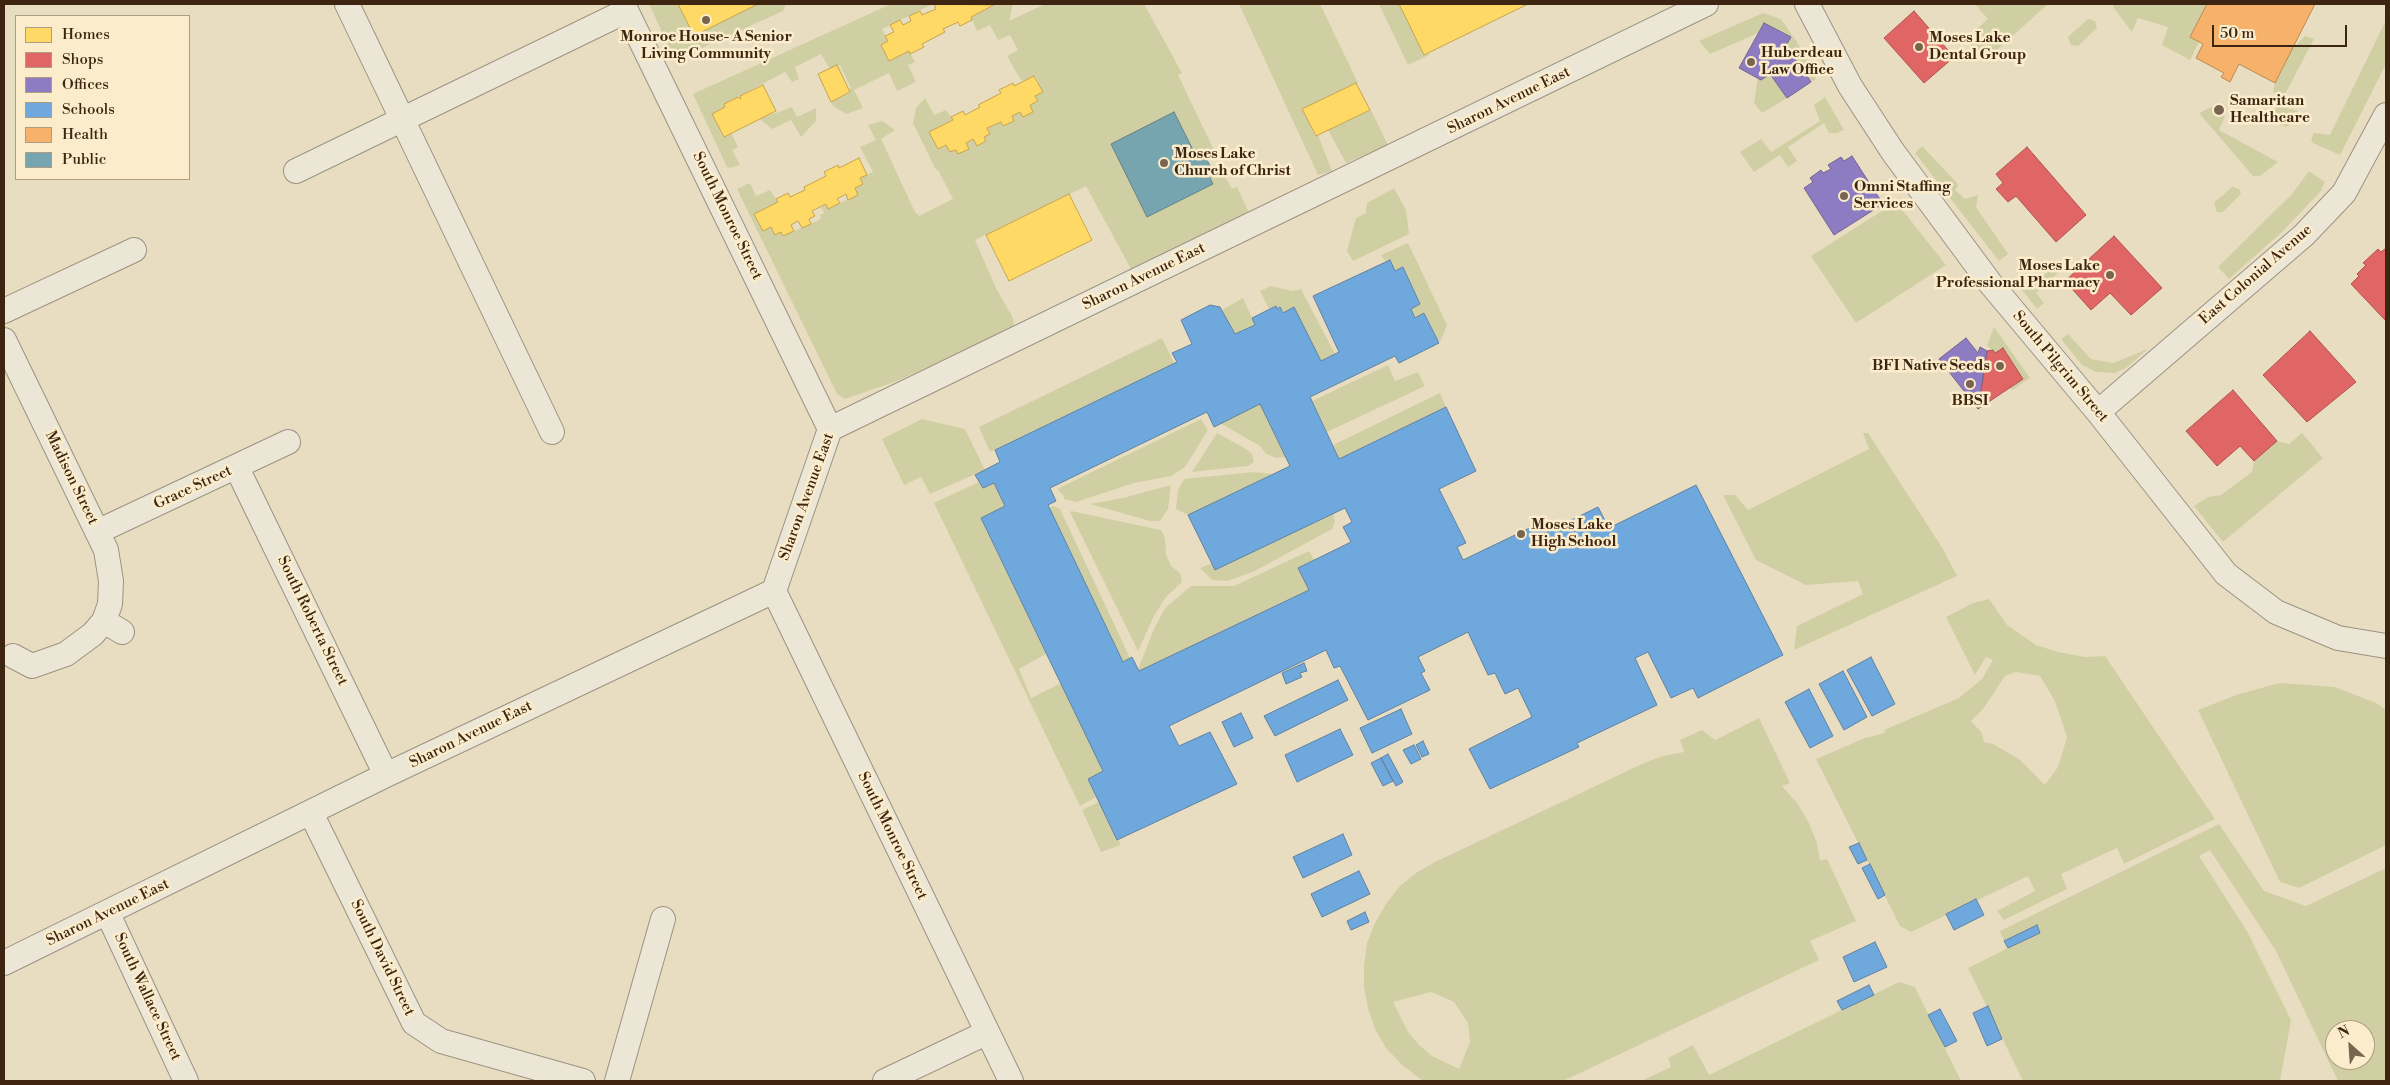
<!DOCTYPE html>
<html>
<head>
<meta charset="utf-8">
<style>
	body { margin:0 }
	#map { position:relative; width:2390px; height:1085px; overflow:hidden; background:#e9ddc1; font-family:"Libre Bodoni",serif }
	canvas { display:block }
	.frame { position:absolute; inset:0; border:5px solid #3d2512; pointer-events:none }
	.legend { position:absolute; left:15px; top:15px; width:175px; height:165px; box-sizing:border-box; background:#fbedcc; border:1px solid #af9d82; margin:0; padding:6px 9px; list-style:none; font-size:15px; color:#3d2512 }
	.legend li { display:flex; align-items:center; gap:10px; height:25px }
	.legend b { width:25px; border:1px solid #af9d82 }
	.north { position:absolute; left:2325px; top:1020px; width:50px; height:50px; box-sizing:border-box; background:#fbedcc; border:1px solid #af9d82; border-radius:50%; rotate:334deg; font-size:14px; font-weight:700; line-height:20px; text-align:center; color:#3d2512 }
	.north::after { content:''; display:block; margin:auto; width:18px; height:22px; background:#79654f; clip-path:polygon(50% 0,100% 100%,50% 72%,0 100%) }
	.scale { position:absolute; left:2212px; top:25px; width:135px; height:22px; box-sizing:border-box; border:2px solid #3d2512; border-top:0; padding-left:6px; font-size:15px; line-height:18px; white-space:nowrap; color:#3d2512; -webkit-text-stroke:4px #fbedcc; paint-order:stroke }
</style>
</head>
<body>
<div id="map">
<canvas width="2390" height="1085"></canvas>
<div class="frame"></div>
<ul class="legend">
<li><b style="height:14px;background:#ffd966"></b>Homes</li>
<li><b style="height:14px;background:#e06666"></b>Shops</li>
<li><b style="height:14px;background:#8e7cc3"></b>Offices</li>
<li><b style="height:14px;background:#6fa8dc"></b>Schools</li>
<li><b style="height:14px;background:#f6b26b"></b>Health</li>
<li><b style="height:14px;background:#76a5af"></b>Public</li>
</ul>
<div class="north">N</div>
<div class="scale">50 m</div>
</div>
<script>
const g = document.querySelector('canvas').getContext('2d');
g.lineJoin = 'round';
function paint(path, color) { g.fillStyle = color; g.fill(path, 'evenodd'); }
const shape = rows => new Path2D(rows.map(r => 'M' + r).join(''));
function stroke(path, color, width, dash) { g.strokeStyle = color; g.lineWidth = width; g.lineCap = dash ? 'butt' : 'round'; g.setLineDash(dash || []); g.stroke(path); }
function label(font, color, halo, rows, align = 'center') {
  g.font = font + ' "Libre Bodoni",serif'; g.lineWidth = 5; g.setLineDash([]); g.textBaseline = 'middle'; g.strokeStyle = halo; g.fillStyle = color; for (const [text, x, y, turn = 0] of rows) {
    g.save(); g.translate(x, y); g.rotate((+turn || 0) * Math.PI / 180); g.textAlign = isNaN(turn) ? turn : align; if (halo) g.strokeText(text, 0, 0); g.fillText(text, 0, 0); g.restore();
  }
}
const green = shape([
	[649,4,678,4,694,35,758,4,786,4,783,11,675,60],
	[891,4,933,4,882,29,888,41,881,45,889,61,909,51,915,62,908,65,916,82,897,91,889,73,854,90,863,108,846,114,833,106,831,102,850,93,848,89,851,88,840,65,830,69,821,54,795,67,799,79,792,82,785,72,724,104,725,107,712,114,723,137,731,133,738,147,732,150,740,165,730,168,727,167,693,94],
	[994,4,1013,4,1009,21,1045,4,1144,4,1182,73,1178,75,1214,150,1197,158,1174,112,1111,144,1147,217,1212,184,1206,170,1218,164,1232,189,1237,187,1250,215,1132,271,1086,186,975,240,996,288,1013,318,1014,327,897,381,845,399,837,394,737,189,750,183,756,196,770,190,778,202,754,214,763,231,771,227,781,232,783,236,821,219,820,215,824,213,821,206,839,203,858,195,855,188,863,184,860,178,873,172,860,147,876,140,868,125,882,121,895,130,881,139,915,212,919,216,953,199,938,170,936,170,913,123,916,108,925,98,934,115,946,110,953,120,929,132,938,149,946,145,950,152,969,148,966,143,973,139,977,146,986,141,984,137,990,134,987,128,1001,122,1004,126,1014,121,1012,116,1020,112,1023,117,1033,112,1030,105,1038,101,1035,96,1043,92,1035,75,1024,82,1019,77,1007,56,1018,50,1010,35,998,40,990,25,977,31,971,17,994,6],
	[1239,4,1320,4,1358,83,1302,109,1315,136,1318,135,1332,171,1318,175],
	[1379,4,1399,4,1424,55,1427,53,1429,55,1408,65],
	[1975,4,2048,4,1996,51,1978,55,1966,38,1988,19],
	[2114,4,2207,4,2190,37,2199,42,2190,60,2162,45,2168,27,2138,18,2132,32,2113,7],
	[1763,13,1781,19,1797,42,1816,79,1811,82,1789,50,1782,52,1790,37,1764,23,1758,33,1710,54,1699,41],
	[2088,19,2095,21,2097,28,2078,46,2071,45,2068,37],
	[2386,20,2386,64,2340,155,2313,143,2311,139,2314,133,2330,135],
	[2305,36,2314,39,2283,98,2273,92,2275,83,2292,49],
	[1770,74,1787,98,1762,113,1754,103,1758,78,1761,80],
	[1825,97,1844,130,1837,133,1829,133,1824,123,1788,147,1797,161,1788,167,1780,155,1754,172,1740,152,1761,139,1771,152,1820,121,1814,105],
	[2276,105,2298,111,2297,121,2286,127,2273,121],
	[792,107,797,117,816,108,816,121,801,137,791,120,772,129,760,119],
	[2211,107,2225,116,2219,130,2278,162,2260,176,2253,176,2199,113],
	[1371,110,1388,145,1346,163,1328,130],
	[1922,146,1957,183,1958,186,1955,190,1965,199,1978,195,1976,207,2008,254,1999,261,1915,153],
	[2309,171,2325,182,2321,191,2283,231,2229,279,2218,267,2292,194],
	[2232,187,2239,189,2241,194,2223,212,2217,212,2214,203],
	[1394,188,1406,210,1409,234,1353,261,1347,251,1356,218,1366,213,1367,203],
	[1896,202,1946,265,1856,323,1811,256],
	[1408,243,1447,325,1441,340,1438,340,1425,313,1415,318,1411,309,1420,304,1404,267,1395,271,1390,260,1386,262,1381,255],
	[2066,259,2071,261,2036,293,2044,303,2037,309,2012,277,2033,283],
	[1271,286,1293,291,1301,289,1335,354,1321,361,1294,308,1283,313,1280,308,1277,309,1276,306,1269,309,1260,291],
	[1243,298,1255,325,1235,334,1222,310],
	[1994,327,2030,378,2012,390,2010,388,2023,379,2003,348,1995,353,1987,345],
	[2068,334,2091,359,2113,363,2148,349,2126,368,2115,373,2096,372,2082,365,2061,339],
	[1162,338,1174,363,990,452,979,427],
	[1388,365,1395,381,1418,372,1425,386,1327,432,1312,401],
	[1440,393,1446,407,1339,459,1333,445],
	[1260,404,1285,457,1276,458,1266,454,1260,446,1220,423],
	[922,419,965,429,985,470,930,494,921,477,904,485,882,439],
	[1201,419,1208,430,1185,467,1171,476,1134,483,1076,502,1064,499,1064,496,1057,489],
	[1217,433,1246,449,1252,454,1254,462,1248,466,1192,472],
	[1863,433,1868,433,1943,549,1957,576,1794,650,1797,626,1863,594,1858,581,1806,585,1756,560,1723,495,1735,495,1748,510,1869,449],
	[2302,433,2323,458,2223,542,2194,506,2208,497,2221,495,2252,472,2254,461,2277,441,2289,444],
	[1254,472,1272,474,1188,515,1176,509,1178,490,1184,479],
	[979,482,983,488,994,483,1005,506,981,518,1046,654,1019,669,1031,698,1061,683,1103,771,1088,779,1096,797,1080,806,934,503],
	[1171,485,1168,509,1160,521,1150,521,1090,504,1123,498],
	[1054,506,1060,509,1130,658,1123,662,1049,508],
	[1071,511,1161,530,1165,538,1166,555,1171,566,1180,573,1182,582,1166,597,1155,614,1138,651,1070,512],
	[1333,513,1335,522,1332,529,1253,572,1227,581,1212,580,1200,568,1212,563,1216,570],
	[1309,551,1314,560,1298,568,1309,590,1139,671,1138,669,1154,629,1165,608,1191,586,1234,586],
	[1989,599,2007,625,2036,645,2058,652,2085,657,2105,656,2215,819,2124,864,2117,848,2061,874,2067,889,2004,920,1997,911,2035,891,2028,876,1911,932,1900,926,1816,759,1865,738,1885,733,1884,730,1959,698,1982,679,1993,660,1986,657,1975,675,1946,617,1973,603],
	[2016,672,2040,676,2055,701,2067,737,2058,767,2045,785,2019,759,1993,744,1984,742,1982,733,1971,721,1983,709,2005,676],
	[2280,683,2335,687,2376,703,2386,710,2386,845,2299,888,2280,882,2198,710,2239,694],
	[1759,718,1790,783,1782,786,1798,804,1809,823,1817,843,1820,861,1827,859,1856,921,1810,941,1819,960,1563,1081,1423,1081,1401,1064,1386,1048,1375,1029,1368,1008,1364,987,1364,965,1367,943,1375,923,1386,904,1399,887,1416,873,1435,862,1642,764,1663,756,1684,752,1680,740,1702,730,1715,740],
	[1431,992,1454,1002,1468,1023,1470,1042,1459,1069,1432,1056,1419,1045,1408,1032,1393,1002],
	[1099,802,1121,845,1101,852,1082,810],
	[2219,824,2264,891,2306,906,2386,868,2386,1081,2338,1081,2276,951,2210,850,2199,856,2248,933,2291,1020,2280,1081,2023,1081,1968,968,2040,932,2036,925,2004,941,2000,931],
	[2335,1030,2365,1030,2365,1060,2335,1060],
	[1899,982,1915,987,1961,1081,1641,1081,1671,1067,1668,1058,1693,1045,1709,1075]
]);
const homes = shape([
	[678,4,758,4,694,36,678,4],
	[934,4,994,5,971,17,972,20,960,26,958,22,943,29,945,32,922,44,924,47,910,54,909,51,889,61,881,45,888,41,885,36,894,32,890,25,900,20,903,25,911,21,909,16,920,11,922,15,936,9,934,4],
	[1399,4,1528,4,1424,55,1399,4],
	[837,65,850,92,831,102,818,74,837,65],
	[1034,76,1043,92,1035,96,1038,101,1030,105,1033,112,1023,117,1020,112,1012,116,1014,121,1003,126,1001,122,987,128,990,134,984,137,986,141,977,146,973,139,966,143,969,149,958,154,956,150,950,152,946,145,938,149,929,132,953,120,951,117,963,111,965,115,980,107,978,105,1001,93,999,90,1013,83,1014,86,1034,76],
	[1356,83,1370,110,1316,136,1302,109,1356,83],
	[763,85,776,111,724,137,712,114,725,107,724,104,738,97,741,99,740,96,763,85],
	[859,158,867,175,860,178,863,184,855,188,858,195,848,200,846,194,837,199,840,203,828,209,826,204,812,211,815,216,809,219,811,224,802,228,798,221,791,225,794,231,783,236,781,232,775,235,771,227,763,231,754,214,778,202,776,199,788,193,790,197,805,190,804,187,826,176,824,172,838,165,839,168,859,158],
	[1069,194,1092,240,1009,281,986,235,1069,194]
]);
const shops = shape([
	[1914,11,1954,57,1924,83,1884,38,1914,11],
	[2027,147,2086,215,2056,242,2016,196,2008,202,1996,189,2003,183,1996,174,2027,147],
	[2114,236,2162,288,2131,315,2110,293,2091,310,2065,281,2114,236],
	[2386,248,2386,321,2351,284,2359,276,2357,274,2366,265,2363,263,2378,249,2381,252,2386,248],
	[2310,331,2356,382,2307,422,2263,375,2310,331],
	[2003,348,2023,379,1978,409,1987,351,1993,350,1995,353,2003,348],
	[2233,390,2277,441,2254,461,2240,446,2217,466,2186,431,2233,390]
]);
const offices = shape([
	[1764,23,1791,37,1782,52,1789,50,1811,82,1787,98,1770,74,1761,80,1739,68,1764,23],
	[1852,156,1883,204,1834,235,1804,188,1813,182,1810,178,1821,170,1823,173,1831,169,1828,165,1841,157,1844,161,1852,156],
	[1966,338,1978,353,1980,347,1987,351,1978,409,1939,359,1966,338]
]);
const schools = shape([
	[1390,260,1395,271,1403,267,1420,304,1411,309,1415,318,1424,313,1439,343,1399,363,1395,356,1310,397,1339,459,1446,407,1476,471,1439,489,1466,543,1457,547,1463,560,1540,523,1545,533,1598,507,1609,528,1696,485,1783,655,1698,698,1693,688,1671,698,1648,652,1635,658,1657,705,1577,743,1579,747,1490,789,1469,749,1532,717,1518,688,1505,694,1495,673,1488,675,1468,632,1418,657,1425,671,1421,673,1430,690,1368,720,1340,666,1334,668,1326,650,1169,726,1179,746,1210,732,1237,784,1117,840,1088,779,1103,771,981,518,1005,506,994,483,983,488,975,475,1000,462,995,450,1177,362,1172,353,1192,344,1181,320,1210,305,1220,307,1235,334,1255,325,1252,318,1276,306,1277,309,1280,307,1283,313,1294,307,1321,361,1339,352,1313,296,1390,260],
	[1260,404,1290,466,1188,515,1215,570,1345,508,1352,522,1343,527,1351,542,1298,568,1309,590,1139,671,1132,657,1123,662,1048,505,1056,501,1050,488,1207,412,1214,427,1260,404],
	[1871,657,1895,704,1872,716,1847,670,1871,657],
	[1304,663,1307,671,1300,673,1302,677,1286,684,1282,673,1304,663],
	[1843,671,1867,717,1844,730,1819,684,1843,671],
	[1338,680,1348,700,1275,736,1264,716,1338,680],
	[1809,689,1833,736,1810,748,1785,702,1809,689],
	[1401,709,1412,734,1372,753,1360,728,1401,709],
	[1241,713,1253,738,1234,747,1222,722,1241,713],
	[1340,729,1353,755,1297,782,1285,755,1340,729],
	[1423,741,1429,754,1422,757,1416,745,1423,741],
	[1414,745,1421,759,1411,764,1403,750,1414,745],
	[1388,754,1403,782,1396,786,1381,758,1388,754],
	[1381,758,1393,781,1383,786,1371,763,1381,758],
	[1343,834,1352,855,1303,878,1293,857,1343,834],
	[1859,843,1867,860,1858,864,1849,847,1859,843],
	[1870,864,1885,895,1878,899,1862,868,1870,864],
	[1359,871,1370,894,1322,917,1311,894,1359,871],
	[1976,899,1984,915,1954,930,1946,914,1976,899],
	[1365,912,1369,922,1351,930,1347,921,1365,912],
	[2037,925,2040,933,2008,948,2004,941,2037,925],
	[1875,942,1887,967,1854,982,1843,957,1875,942],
	[1869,985,1874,995,1842,1010,1837,1001,1869,985],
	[1988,1006,2002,1039,1987,1046,1973,1013,1988,1006],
	[1940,1009,1957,1041,1945,1047,1928,1015,1940,1009]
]);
const health = shape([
	[2207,4,2315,4,2275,83,2239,64,2230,82,2221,77,2224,73,2196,58,2203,44,2190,37,2207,4]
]);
const public = shape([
	[1174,112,1197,158,1204,154,1211,168,1206,170,1213,184,1147,217,1111,144,1174,112]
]);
const minor = shape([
	[347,4,552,432],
	[623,4,830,429],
	[1807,4,1850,86,1893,152,1990,283,2098,412,2226,574,2276,612,2338,638,2386,646],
	[296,171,626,11],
	[4,311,134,250],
	[4,340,106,550,111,581,110,604,104,621,93,634,66,654,32,666,13,656],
	[2098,412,2304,235,2344,193,2386,115],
	[237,468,386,775],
	[97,532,288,442],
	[774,591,1011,1081],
	[104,621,122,632],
	[311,813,414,1023,441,1041,583,1081],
	[108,914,186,1081],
	[4,963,386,775,774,591,830,429,1706,4],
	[617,1081,663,919],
	[885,1081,986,1033]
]);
const markers = [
	[706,20,5,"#79654f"],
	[1919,47,5,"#79654f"],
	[1751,62,5,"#79654f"],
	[2219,110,6,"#79654f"],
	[1164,163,5,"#79654f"],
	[1844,196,5,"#79654f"],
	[2110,275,5,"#79654f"],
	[2000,366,5,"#79654f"],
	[1970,384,5,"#79654f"],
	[1521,534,5,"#79654f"]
];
const poiNames = [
	["Monroe House- A Senior",706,37,"center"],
	["Living Community",706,54,"center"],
	["Moses Lake",1929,38],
	["Dental Group",1929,55],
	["Huberdeau",1761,53],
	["Law Office",1761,70],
	["Samaritan",2230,101],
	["Healthcare",2230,118],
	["Moses Lake",1174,154],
	["Church of Christ",1174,171],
	["Omni Staffing",1854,187],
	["Services",1854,204],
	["Moses Lake",2100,266,"right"],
	["Professional Pharmacy",2100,283,"right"],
	["BFI Native Seeds",1990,366,"right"],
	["BBSI",1970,401,"center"],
	["Moses Lake",1531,525],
	["High School",1531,542]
];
const streetNames = [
	["Sharon Avenue East",1509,101,-26],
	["South Monroe Street",727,216,64],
	["East Colonial Avenue",2256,275,-41],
	["Sharon Avenue East",1144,277,-26],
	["South Pilgrim Street",2060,367,50],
	["Madison Street",71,478,64],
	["Grace Street",193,488,-25],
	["Sharon Avenue East",807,497,-70],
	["South Roberta Street",312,621,64],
	["Sharon Avenue East",471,735,-26],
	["South Monroe Street",892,836,64],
	["Sharon Avenue East",108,913,-26],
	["South David Street",382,958,64],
	["South Wallace Street",147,997,65]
];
paint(green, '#d0cfa4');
paint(homes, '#ffd966');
stroke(homes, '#c5a34d', 1);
paint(shops, '#e06666');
stroke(shops, '#af524d', 1);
paint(offices, '#8e7cc3');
stroke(offices, '#76628e', 1);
paint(schools, '#6fa8dc');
stroke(schools, '#60819f', 1);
paint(health, '#f6b26b');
stroke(health, '#be8850', 1);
paint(public, '#76a5af');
stroke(public, '#657f80', 1);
stroke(minor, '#9b9280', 26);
stroke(minor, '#ece6d7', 24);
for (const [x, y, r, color] of markers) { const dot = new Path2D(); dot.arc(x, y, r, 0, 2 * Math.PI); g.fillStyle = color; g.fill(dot); stroke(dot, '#fbedcc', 2); }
label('bold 15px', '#3d2512', '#fbedcc', poiNames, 'left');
label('15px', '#3d2512', '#fbedcc', streetNames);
</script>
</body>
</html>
